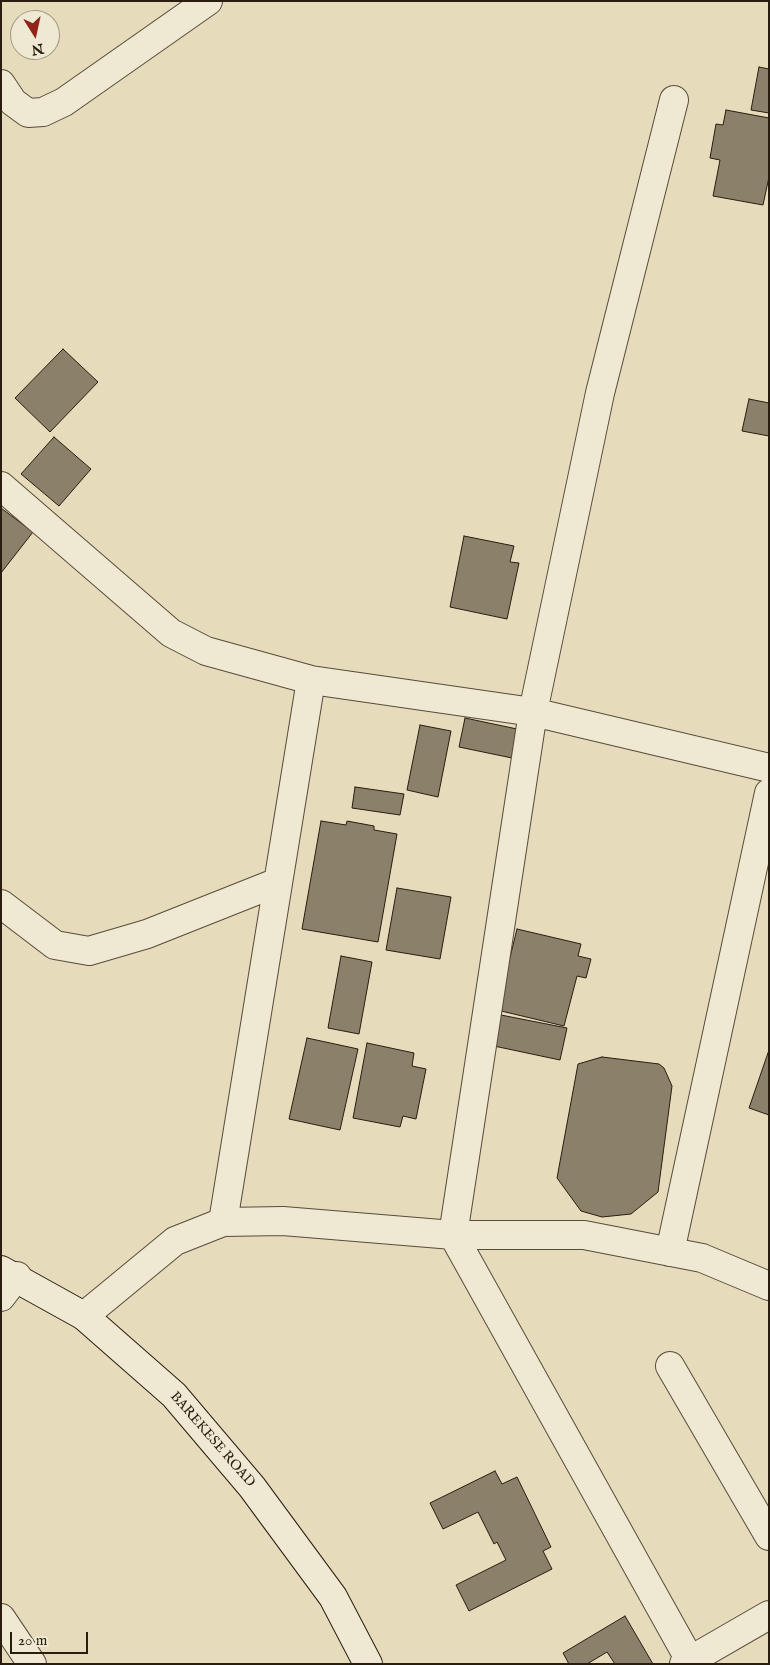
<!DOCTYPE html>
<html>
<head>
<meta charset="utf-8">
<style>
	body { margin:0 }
	#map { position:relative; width:770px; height:1665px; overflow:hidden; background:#e6dbbb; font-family:"IM FELL English",serif }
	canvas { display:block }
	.frame { position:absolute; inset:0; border:2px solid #291d10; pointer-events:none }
	.north { position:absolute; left:10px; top:10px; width:50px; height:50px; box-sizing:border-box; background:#efe8d3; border:1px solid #a09785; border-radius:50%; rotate:170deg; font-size:14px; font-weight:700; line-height:20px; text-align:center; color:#291d10 }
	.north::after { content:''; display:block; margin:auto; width:18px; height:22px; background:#8f2418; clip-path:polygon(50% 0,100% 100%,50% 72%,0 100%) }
	.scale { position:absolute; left:10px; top:1632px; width:78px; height:22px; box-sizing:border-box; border:2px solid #291d10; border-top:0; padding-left:6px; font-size:15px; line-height:18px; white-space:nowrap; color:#291d10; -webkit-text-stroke:4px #efe8d3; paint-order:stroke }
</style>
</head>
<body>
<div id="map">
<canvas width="770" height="1665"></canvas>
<div class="frame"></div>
<div class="north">N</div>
<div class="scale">20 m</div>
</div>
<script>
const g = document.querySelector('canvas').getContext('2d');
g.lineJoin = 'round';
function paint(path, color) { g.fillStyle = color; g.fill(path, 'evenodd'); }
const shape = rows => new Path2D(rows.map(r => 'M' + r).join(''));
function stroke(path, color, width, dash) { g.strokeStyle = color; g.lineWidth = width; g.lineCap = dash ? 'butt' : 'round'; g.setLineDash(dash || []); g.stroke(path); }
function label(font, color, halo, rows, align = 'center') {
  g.font = font + ' "IM FELL English",serif'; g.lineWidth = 4; g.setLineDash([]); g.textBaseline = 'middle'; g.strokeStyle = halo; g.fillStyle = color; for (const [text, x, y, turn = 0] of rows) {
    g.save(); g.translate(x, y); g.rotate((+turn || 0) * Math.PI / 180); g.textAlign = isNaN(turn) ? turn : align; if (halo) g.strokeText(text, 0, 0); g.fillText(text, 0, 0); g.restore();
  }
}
const building = shape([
	[759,67,769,69,769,113,751,110,759,67],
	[726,110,769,118,769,177,763,205,713,196,720,160,710,158,716,124,723,125,726,110],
	[63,349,98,382,50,432,15,398,63,349],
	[749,399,769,403,769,436,742,431,749,399],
	[54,437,91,469,59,506,21,474,54,437],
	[1,508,33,532,1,573,1,508],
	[464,536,514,546,510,562,519,563,507,619,450,607,464,536],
	[465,718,517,729,512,758,459,747,465,718],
	[420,725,451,731,438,797,407,790,420,725],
	[355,787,404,794,400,815,352,808,355,787],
	[321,821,346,825,347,821,374,826,374,830,397,834,378,942,302,929,321,821],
	[397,888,451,897,440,959,386,950,397,888],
	[517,929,581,944,578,956,591,959,586,978,577,976,564,1026,497,1010,517,929],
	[341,956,372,962,359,1034,328,1028,341,956],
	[501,1015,567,1028,560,1060,494,1046,501,1015],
	[307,1038,358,1049,340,1130,289,1119,307,1038],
	[367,1043,414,1053,412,1066,426,1069,416,1119,403,1116,400,1127,353,1118,367,1043],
	[769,1050,769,1115,749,1108,769,1050],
	[602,1057,659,1064,664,1068,672,1086,658,1192,631,1214,602,1217,581,1211,557,1178,578,1064,602,1057],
	[495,1471,502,1484,517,1477,551,1547,543,1551,552,1569,469,1611,456,1585,506,1560,497,1542,494,1544,478,1512,443,1529,430,1503,495,1471],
	[625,1616,653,1664,615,1664,607,1652,587,1664,569,1664,563,1653,625,1616]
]);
const street = shape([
	[1,84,13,102,28,113,43,112,64,102,208,1],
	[674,100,600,393,533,712,453,1235,692,1664],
	[1,486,171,633,206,651,311,680],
	[1,904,55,945,89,951,147,934,278,882],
	[223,1222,311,680,533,712,769,768],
	[670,1252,769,793],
	[1,1297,17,1276],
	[84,1316,175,1241,223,1222,283,1221,453,1235,584,1235,702,1258,769,1286],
	[670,1366,769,1536],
	[1,1618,32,1664],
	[684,1664,769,1615]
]);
const secondary = shape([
	[1,1270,84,1316,174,1395,252,1487,333,1597,368,1664]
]);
const streetNames = [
	["BAREKESE ROAD",212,1440,49]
];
paint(building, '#8b8069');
stroke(building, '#291d10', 1);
stroke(street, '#584c3b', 30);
stroke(secondary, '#291d10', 30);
stroke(street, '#efe8d3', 28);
stroke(secondary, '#efe8d3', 28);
label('14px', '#291d10', '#efe8d3', streetNames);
</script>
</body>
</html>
